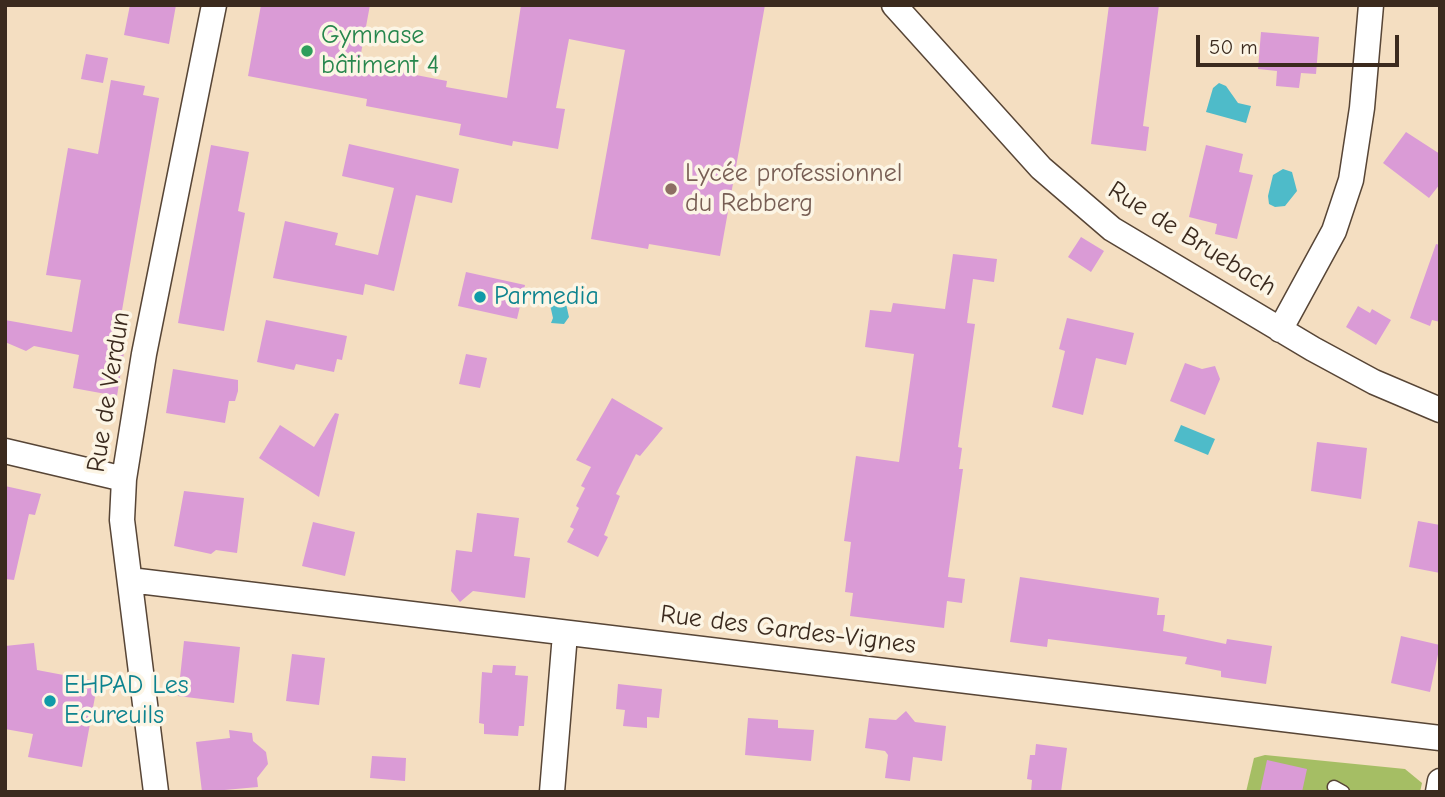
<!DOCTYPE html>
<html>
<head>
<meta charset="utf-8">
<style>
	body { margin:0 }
	#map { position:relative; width:1445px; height:797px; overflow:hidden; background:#f4dec1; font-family:"Comic Neue",sans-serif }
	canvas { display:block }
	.frame { position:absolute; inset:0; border:7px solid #3b2a1e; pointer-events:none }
	.scale { position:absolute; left:1196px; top:35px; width:203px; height:32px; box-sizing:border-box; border:4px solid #3b2a1e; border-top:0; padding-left:9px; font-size:21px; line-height:24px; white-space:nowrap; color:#3b2a1e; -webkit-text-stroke:5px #fcf5e5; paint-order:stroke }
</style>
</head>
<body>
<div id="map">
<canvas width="1445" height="797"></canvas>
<div class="frame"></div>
<div class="scale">50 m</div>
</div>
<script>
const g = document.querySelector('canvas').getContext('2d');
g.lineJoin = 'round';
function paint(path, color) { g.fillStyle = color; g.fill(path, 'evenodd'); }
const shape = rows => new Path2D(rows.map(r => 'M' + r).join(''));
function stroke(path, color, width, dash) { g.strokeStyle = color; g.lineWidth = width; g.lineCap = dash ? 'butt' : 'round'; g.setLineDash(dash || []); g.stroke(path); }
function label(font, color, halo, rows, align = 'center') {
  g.font = font + ' "Comic Neue",sans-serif'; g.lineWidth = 7; g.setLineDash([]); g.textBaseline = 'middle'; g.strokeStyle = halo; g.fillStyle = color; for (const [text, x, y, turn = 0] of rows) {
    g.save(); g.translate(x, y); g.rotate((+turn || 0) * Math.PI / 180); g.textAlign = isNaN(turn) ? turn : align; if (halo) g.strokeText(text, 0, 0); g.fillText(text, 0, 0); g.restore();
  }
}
const green = shape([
	[1265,755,1405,769,1422,783,1420,792,1246,792,1254,758]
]);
const water = shape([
	[1219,83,1226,86,1238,103,1251,106,1246,123,1206,112,1213,88],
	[1283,169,1292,172,1297,191,1285,206,1275,207,1269,204,1268,196,1273,175],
	[553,290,564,295,569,317,564,324,551,323,553,318,548,296],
	[1181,425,1215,439,1208,455,1174,441]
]);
const building = shape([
	[130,5,176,5,169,44,124,35],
	[261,5,370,5,359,64,447,81,446,87,507,98,521,5,765,5,720,256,649,244,648,249,591,239,625,50,569,39,556,108,565,109,558,149,513,141,512,146,459,135,461,124,366,106,367,99,248,76],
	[1109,5,1159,5,1143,126,1149,127,1146,151,1091,144],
	[1261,32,1319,37,1316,74,1301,73,1299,88,1276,86,1277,71,1258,69],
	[86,54,108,58,103,83,81,79],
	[111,80,145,86,143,95,159,98,117,339,126,340,117,396,73,388,79,355,34,346,26,351,5,342,5,320,72,332,81,280,46,275,68,148,98,154],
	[1406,132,1440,154,1440,184,1429,198,1383,163],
	[349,144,459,169,452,203,416,195,394,291,365,284,363,295,273,278,285,221,338,233,335,245,378,255,394,188,342,176],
	[211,145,249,152,238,211,245,213,224,331,178,323],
	[1206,145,1243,154,1239,172,1253,175,1237,239,1215,234,1217,224,1189,217],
	[1081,237,1104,251,1091,272,1068,257],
	[1436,244,1440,245,1440,322,1432,320,1430,326,1410,318],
	[953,254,997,259,994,282,973,279,967,323,975,324,958,447,962,448,959,469,963,469,948,577,965,579,962,603,947,601,944,628,850,616,853,593,845,592,851,542,844,541,856,456,899,462,914,354,865,347,870,310,891,312,893,303,945,309],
	[466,272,525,285,517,319,458,306],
	[1358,306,1370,313,1372,309,1391,320,1376,345,1346,327],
	[1067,318,1134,333,1126,365,1096,358,1083,415,1052,407,1065,351,1059,349],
	[266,320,347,336,342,360,337,359,334,372,296,364,294,370,257,362],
	[466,354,487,358,480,388,459,384],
	[1185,363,1202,369,1215,366,1220,379,1205,415,1170,401],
	[173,369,238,380,238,391,235,401,229,401,225,423,166,413],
	[612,398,663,428,640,456,636,454,616,494,620,496,604,535,608,537,598,557,567,542,574,529,570,527,579,508,576,506,585,488,581,486,591,467,576,460],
	[335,413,339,414,319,497,259,458,280,425,314,447],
	[1317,442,1367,448,1361,499,1311,491],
	[5,486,41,494,35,515,29,514,14,580,5,579],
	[184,491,244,498,237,553,216,550,211,554,174,546],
	[477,513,519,518,514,556,530,558,525,598,473,591,460,602,451,591,456,550,472,552],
	[1418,521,1440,525,1440,573,1409,567],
	[313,522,355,532,345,576,302,566],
	[1020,577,1159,598,1157,615,1165,615,1163,631,1226,644,1227,639,1272,646,1266,684,1221,677,1221,671,1185,664,1187,657,1048,639,1047,647,1010,642],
	[1401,636,1440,645,1430,692,1391,683],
	[184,641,240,647,234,703,178,696],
	[34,643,37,670,90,680,90,684,97,686,82,767,28,757,33,734,5,729,5,646],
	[292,654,325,658,319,705,286,701],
	[493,665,516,666,515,675,528,676,524,726,519,726,518,736,484,734,484,724,479,723,482,672,492,673],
	[618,684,662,689,659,718,647,717,647,728,623,726,625,710,616,709],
	[906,711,915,722,946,726,942,761,913,757,910,781,885,778,888,755,885,751,865,748,869,718,896,720],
	[748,718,778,720,778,728,814,730,811,761,745,755],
	[229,730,252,733,253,741,266,752,268,764,257,778,258,787,202,792,196,742,230,738],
	[1036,744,1067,748,1061,792,1031,792,1032,780,1027,779,1030,755,1035,755],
	[372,756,406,758,405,781,370,778],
	[1267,760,1307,769,1302,792,1260,792]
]);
const lane = shape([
	[1334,787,1343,792]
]);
const street = shape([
	[894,5,1041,168,1112,229,1313,349,1374,382,1440,410],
	[1280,330,1334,231,1351,180,1362,108,1371,5],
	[5,451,124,479],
	[130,580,1440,738],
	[156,792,122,520,124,479,144,354,214,5],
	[552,792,565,634],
	[1438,792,1440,781]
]);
const markers = [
	[307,51,7,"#2e9e5b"],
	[671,189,7,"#8d6e63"],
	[480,297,7,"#0f9aa8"],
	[50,701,7,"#0f9aa8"]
];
const leisureNames = [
	["Gymnase",321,36],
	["bâtiment 4",321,66]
];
const educationNames = [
	["Lycée professionnel",685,174],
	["du Rebberg",685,204]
];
const streetNames = [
	["Rue de Bruebach",1192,239,32],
	["Rue de Verdun",109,392,-81],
	["Rue des Gardes-Vignes",788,630,7]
];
const cultureNames = [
	["Parmedia",494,297],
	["EHPAD Les",64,686],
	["Ecureuils",64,716]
];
paint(green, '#a5be64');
paint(water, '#4ebbc9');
paint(building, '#da9bd6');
stroke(lane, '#574536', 15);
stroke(street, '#574536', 27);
stroke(lane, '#fff', 12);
stroke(street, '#fff', 24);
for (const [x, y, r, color] of markers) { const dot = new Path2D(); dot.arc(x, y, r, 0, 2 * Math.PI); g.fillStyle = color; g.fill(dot); stroke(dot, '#fcf5e5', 2.5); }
label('26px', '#27864d', '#fcf5e5', leisureNames, 'left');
label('26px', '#785e54', '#fcf5e5', educationNames, 'left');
label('26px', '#3b2a1e', '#fcf5e5', streetNames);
label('26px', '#0d838f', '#fcf5e5', cultureNames, 'left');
</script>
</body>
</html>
